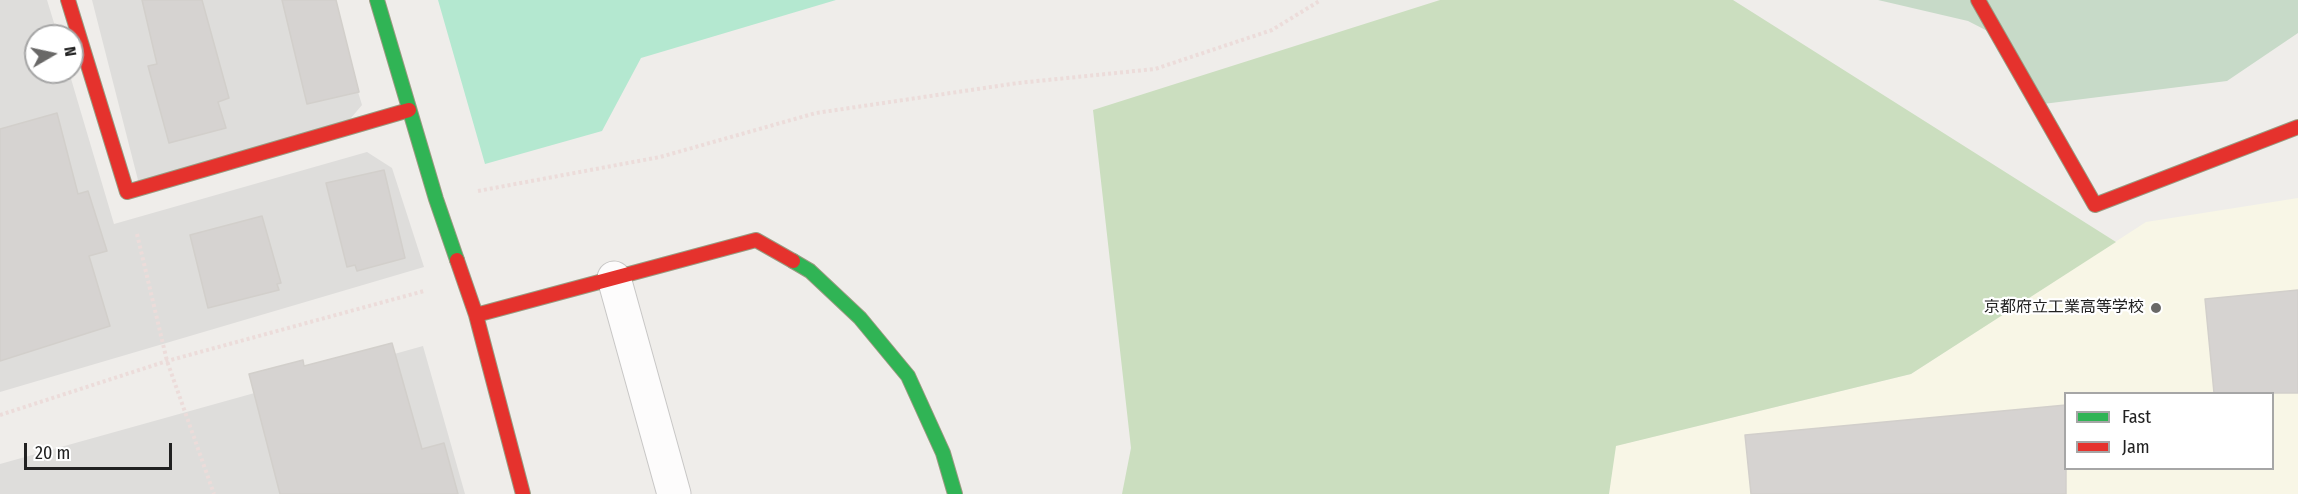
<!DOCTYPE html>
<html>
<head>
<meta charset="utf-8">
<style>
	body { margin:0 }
	#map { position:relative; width:2298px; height:494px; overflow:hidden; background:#efedea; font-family:"Fira Sans Condensed",sans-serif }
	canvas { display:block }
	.legend { position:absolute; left:2064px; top:392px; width:210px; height:78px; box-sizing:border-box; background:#fff; border:2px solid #a6a6a6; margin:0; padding:8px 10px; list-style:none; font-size:18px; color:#212121 }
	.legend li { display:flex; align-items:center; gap:12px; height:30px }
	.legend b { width:30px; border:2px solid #a6a6a6 }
	.north { position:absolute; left:24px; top:24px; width:60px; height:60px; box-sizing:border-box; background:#fff; border:2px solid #a6a6a6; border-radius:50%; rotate:81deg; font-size:16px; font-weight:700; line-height:24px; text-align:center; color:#212121 }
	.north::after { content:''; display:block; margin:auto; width:21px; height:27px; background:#696867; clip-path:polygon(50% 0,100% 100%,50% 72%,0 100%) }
	.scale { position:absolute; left:24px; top:443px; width:148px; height:27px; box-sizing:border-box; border:3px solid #212121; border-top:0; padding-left:8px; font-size:18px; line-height:21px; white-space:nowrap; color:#212121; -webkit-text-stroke:4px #fff; paint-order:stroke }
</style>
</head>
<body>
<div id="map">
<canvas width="2298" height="494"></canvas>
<ul class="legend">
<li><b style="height:8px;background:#30b455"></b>Fast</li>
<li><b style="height:8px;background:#e5322d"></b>Jam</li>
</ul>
<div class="north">N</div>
<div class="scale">20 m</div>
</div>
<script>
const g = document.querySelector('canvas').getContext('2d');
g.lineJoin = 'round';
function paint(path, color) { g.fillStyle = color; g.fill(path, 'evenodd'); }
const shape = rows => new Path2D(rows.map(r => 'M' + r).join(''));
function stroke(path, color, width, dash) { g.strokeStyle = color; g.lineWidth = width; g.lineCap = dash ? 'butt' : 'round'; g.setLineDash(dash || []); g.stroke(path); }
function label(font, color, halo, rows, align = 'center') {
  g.font = font + ' "Fira Sans Condensed","Noto Sans JP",sans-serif'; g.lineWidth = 4.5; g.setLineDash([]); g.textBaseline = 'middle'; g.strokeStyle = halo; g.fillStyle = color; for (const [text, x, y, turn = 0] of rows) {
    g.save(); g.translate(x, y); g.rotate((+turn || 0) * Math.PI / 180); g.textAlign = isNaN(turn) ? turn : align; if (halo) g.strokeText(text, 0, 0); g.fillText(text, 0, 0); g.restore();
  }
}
const residential = shape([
	[0,0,47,0,58,36,36,36,36,72,69,72,114,224,367,152,392,168,424,267,0,392],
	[92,0,330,0,362,105,334,138,139,184],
	[423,346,465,494,0,494,0,464]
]);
const education = shape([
	[2298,198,2298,494,1609,494,1615,446,1911,374,2146,222],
	[2066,394,2272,394,2272,468,2066,468]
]);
const forest = shape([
	[1440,0,1733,0,2116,242,1911,374,1616,446,1609,494,1122,494,1131,448,1093,110]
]);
const cemetery = shape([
	[1878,0,2298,0,2298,33,2227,81,2043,104,2009,42,1968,21]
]);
const pitch = shape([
	[438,0,836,0,641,58,602,131,485,164]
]);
const building = shape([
	[142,0,202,0,229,98,218,102,226,128,169,143,148,66,157,64,142,0],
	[282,0,336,0,359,92,307,104,282,0],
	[57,113,78,194,88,191,107,251,89,256,110,326,0,361,0,129,57,113],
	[384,170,405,258,357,271,355,265,347,267,326,183,384,170],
	[262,216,281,283,277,284,279,290,208,308,190,235,262,216],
	[2298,290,2298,393,2214,393,2205,299,2298,290],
	[392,343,422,449,444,443,458,494,280,494,249,374,303,360,304,366,392,343],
	[2066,405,2066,494,1751,494,1745,435,2066,405]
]);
const path = shape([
	[478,191,660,157,816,113,1018,83,1155,69,1272,30,1321,0],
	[137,234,167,361,214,494],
	[0,415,167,361,424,291]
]);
const street = shape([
	[614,278,674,494]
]);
const fast = shape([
	[377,0,436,199,457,260],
	[793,261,810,271,860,318,908,376,943,453,955,494]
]);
const jam = shape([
	[68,0,127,192,409,110],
	[1978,0,2095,205,2298,127],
	[457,260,476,315,523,494],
	[476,315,756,240,793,261]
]);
const markers = [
	[2156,308,6,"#696867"]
];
const poiNames = [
	["京都府立工業高等学校",2144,308]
];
paint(residential, '#dedddb');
paint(education, '#f8f6e6');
paint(forest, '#cbdebf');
paint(cemetery, '#c7dac8');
paint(pitch, '#b4e8d0');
paint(building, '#d6d3d1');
stroke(building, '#d2cfcb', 1.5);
stroke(street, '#c8c7c6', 35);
stroke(fast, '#999a80', 16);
stroke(jam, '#999a80', 16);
stroke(path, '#ecdcda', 4, [3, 3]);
stroke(street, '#fdfcfc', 33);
stroke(fast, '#30b455', 14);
stroke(jam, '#e5322d', 14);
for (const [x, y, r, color] of markers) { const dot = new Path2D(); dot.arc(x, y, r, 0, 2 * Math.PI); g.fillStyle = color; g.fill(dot); stroke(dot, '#fff', 2); }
label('16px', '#212121', '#fff', poiNames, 'right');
</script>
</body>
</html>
